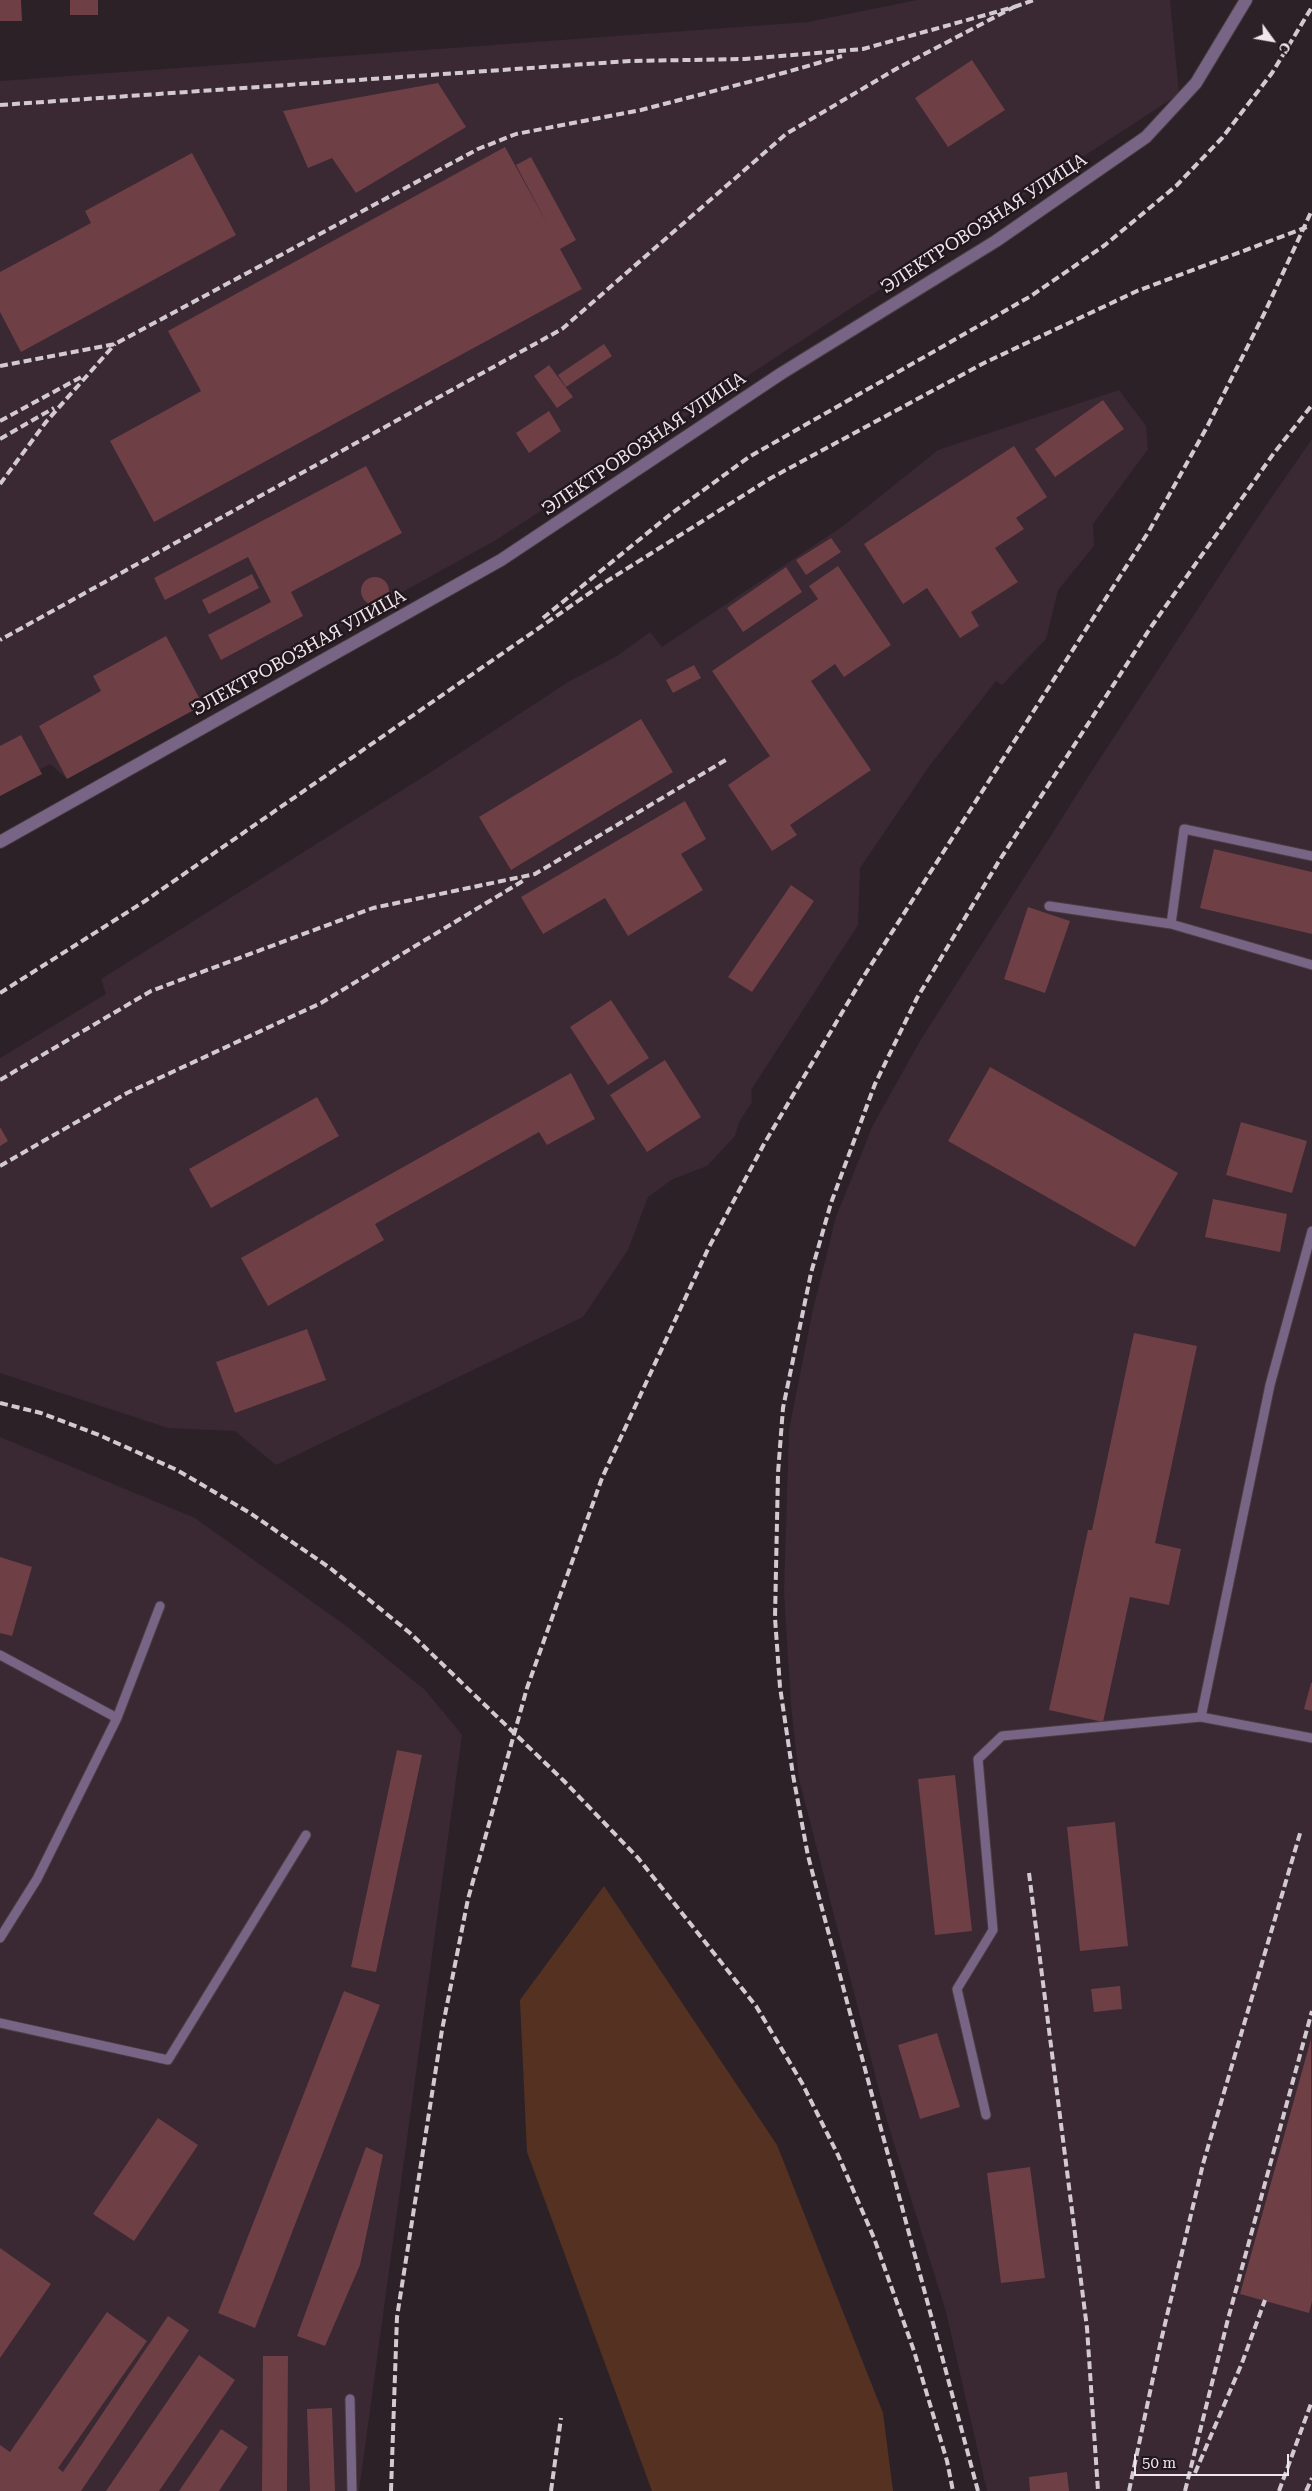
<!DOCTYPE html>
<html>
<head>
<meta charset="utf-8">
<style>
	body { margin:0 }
	#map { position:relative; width:1312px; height:2491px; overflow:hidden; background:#2d2128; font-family:"Roboto Serif",serif }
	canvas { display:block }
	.north { position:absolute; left:1247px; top:15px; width:50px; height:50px; -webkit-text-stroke:4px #23171e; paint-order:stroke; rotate:122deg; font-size:14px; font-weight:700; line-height:20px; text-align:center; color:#efe7ec }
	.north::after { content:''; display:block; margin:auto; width:18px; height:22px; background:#efe7ec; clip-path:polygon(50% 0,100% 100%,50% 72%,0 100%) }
	.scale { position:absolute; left:1134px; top:2454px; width:155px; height:22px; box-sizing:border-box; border:2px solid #efe7ec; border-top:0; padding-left:6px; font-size:15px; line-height:18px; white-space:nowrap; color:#efe7ec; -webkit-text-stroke:4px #23171e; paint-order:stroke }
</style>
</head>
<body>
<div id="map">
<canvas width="1312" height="2491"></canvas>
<div class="north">С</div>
<div class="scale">50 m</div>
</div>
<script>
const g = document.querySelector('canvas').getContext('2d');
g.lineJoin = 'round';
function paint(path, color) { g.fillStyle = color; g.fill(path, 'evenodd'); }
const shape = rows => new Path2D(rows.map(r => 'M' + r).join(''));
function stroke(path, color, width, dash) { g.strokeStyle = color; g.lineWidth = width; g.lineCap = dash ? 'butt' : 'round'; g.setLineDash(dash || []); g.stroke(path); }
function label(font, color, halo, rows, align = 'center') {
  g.font = font + ' "Roboto Serif",serif'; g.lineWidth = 5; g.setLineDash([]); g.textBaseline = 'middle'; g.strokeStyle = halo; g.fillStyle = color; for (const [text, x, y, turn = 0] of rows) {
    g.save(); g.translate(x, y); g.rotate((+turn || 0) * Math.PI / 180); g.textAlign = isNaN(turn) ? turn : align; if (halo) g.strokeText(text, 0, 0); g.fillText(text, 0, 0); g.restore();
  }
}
const built = shape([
	[917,0,1170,0,1179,94,496,540,67,779,50,764,0,791,0,81,808,22],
	[1119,390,1146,426,1148,449,1093,524,1094,546,1058,590,1046,639,1002,685,996,681,930,765,860,868,858,925,751,1090,752,1102,739,1122,735,1136,707,1166,673,1179,648,1197,628,1250,583,1317,276,1465,235,1431,168,1428,0,1373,0,1058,106,994,101,979,428,774,568,682,617,656,650,632,662,647,843,526,938,450],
	[1312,439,1312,2491,987,2491,946,2312,887,2121,799,1779,791,1705,784,1592,789,1430,812,1314,836,1217,873,1125,920,1041,1099,760,1258,517],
	[0,1437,195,1518,349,1628,425,1690,462,1735,359,2491,0,2491]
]);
const green = shape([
	[604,1886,777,2145,883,2413,893,2491,652,2491,527,2152,520,2000]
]);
const building = shape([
	[0,0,21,0,22,21,0,21],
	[70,0,98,0,98,15,70,15],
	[972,60,1005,110,948,147,915,98],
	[438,83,466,127,356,193,332,158,308,168,283,111],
	[505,147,548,225,516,165,531,157,576,240,560,249,582,289,154,522,110,441,201,391,168,331],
	[192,153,236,235,21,352,0,312,0,272,91,223,85,211],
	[604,344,612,356,566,387,558,375],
	[549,365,573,397,557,408,534,376],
	[1103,400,1124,429,1055,477,1035,449],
	[549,411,561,431,529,453,516,433],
	[1014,446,1047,497,1016,518,1024,529,995,548,1018,582,971,612,979,626,960,638,927,588,903,604,864,544],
	[366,466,402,533,291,592,303,616,221,660,208,635,271,602,248,557,165,600,154,578],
	[831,538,841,552,806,575,796,560],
	[838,566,891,645,844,677,835,664,811,681,871,770,790,825,797,835,772,851,728,785,770,756,712,671,818,599,809,586],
	[786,567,802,592,743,632,727,608],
	[252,574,259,588,209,614,202,600],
	'361 591a14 14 0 1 1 28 0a14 14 0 1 1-28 0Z',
	[166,636,203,705,67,779,39,726,101,691,93,676],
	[694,665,701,678,673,693,666,680],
	[641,719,673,772,511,870,479,817],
	[21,735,42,774,0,796,0,746],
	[685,801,706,839,681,854,703,890,628,936,605,898,543,934,521,897],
	[1214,849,1312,872,1312,934,1200,908],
	[791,885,814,901,752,992,728,977],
	[1028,907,1070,921,1045,993,1004,979],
	[611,1000,649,1058,608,1085,570,1027],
	[665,1060,701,1117,647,1152,610,1095],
	[990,1067,1178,1173,1135,1247,948,1141],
	[571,1073,595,1119,547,1145,539,1132,375,1224,384,1240,268,1306,241,1258],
	[317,1097,339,1136,211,1208,189,1169],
	[1241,1122,1307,1141,1292,1193,1226,1175],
	[0,1127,8,1141,0,1146],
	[1213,1199,1287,1214,1280,1252,1205,1237],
	[307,1329,326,1380,235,1413,216,1362],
	[1134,1333,1197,1346,1155,1543,1181,1549,1169,1605,1130,1597,1103,1722,1049,1710,1088,1530,1092,1530],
	[0,1557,32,1567,12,1636,0,1633],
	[1311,1683,1312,1683,1312,1711,1304,1709],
	[397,1750,422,1755,376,1972,351,1967],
	[955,1775,972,1931,935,1935,918,1779],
	[1115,1822,1128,1946,1080,1951,1067,1827],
	[1120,1986,1122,2009,1094,2012,1091,1989],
	[344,1991,380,2005,255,2328,218,2313],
	[937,2033,960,2107,920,2119,898,2045],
	[1311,2039,1312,2301,1309,2313,1240,2294],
	[158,2118,198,2145,134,2241,93,2214],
	[366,2147,383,2155,360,2265,325,2346,297,2336],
	[1030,2167,1045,2278,1001,2283,987,2173],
	[0,2248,51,2284,0,2358],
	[107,2312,147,2341,58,2468,63,2472,168,2316,189,2330,81,2491,0,2491,0,2445,10,2452],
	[199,2355,235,2380,159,2491,106,2491],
	[263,2356,288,2356,287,2491,262,2491],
	[332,2408,335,2491,310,2491,307,2409],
	[221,2429,248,2447,219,2491,179,2491],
	[1067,2472,1069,2491,1030,2491,1029,2477]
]);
const service = shape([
	[1049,906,1171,924,1312,965],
	[1171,924,1184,829,1312,856],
	[0,1655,117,1718,37,1879,0,1938],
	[1201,1717,1270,1385,1312,1231],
	[117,1718,160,1606],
	[0,2023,168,2060,306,1835],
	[986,2115,957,1989,993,1930,978,1759,1002,1736,1201,1717,1312,1738],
	[350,2399,352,2491]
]);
const minor = shape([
	[0,842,501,560,782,373,996,241,1146,137,1196,83,1246,0]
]);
const rail = shape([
	[1014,7,1034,0],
	[0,105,630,61,745,59,863,49,1014,7,896,69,786,134,562,329,0,640],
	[0,366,115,344,478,149,516,134,641,110,787,72,842,56],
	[0,421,83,376],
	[0,439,54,408],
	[0,484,46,422,115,344],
	[543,618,672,513,749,457,1031,296,1105,245,1176,186,1222,138,1272,73,1312,7],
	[0,993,145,901,604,583,771,478,984,363,1137,291,1307,227],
	[0,1080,151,991,373,908,535,874,729,758],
	[0,1166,127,1093,321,1003,526,879],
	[0,1403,41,1413,99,1435,177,1470,250,1513,330,1568,410,1633,564,1781,638,1858,756,2006,802,2083,838,2155,874,2238,914,2351,947,2461,953,2491],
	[1029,1873,1087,2328,1098,2491],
	[1195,2473,1242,2363,1265,2300],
	[391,2491,397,2317,442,2030,468,1899,527,1688,602,1478,708,1249,764,1144,862,979,1149,531,1207,427,1264,314,1312,210],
	[551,2491,561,2418],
	[978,2491,808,1856,793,1775,780,1687,775,1618,778,1473,783,1408,811,1273,831,1203,875,1084,917,998,999,861,1151,627,1274,453,1312,405],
	[1129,2491,1160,2345,1203,2164,1301,1830],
	[1185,2491,1228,2319,1312,2011],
	[1279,2491,1312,2401],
	[1306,2491,1312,2478]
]);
const streetNames = [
	["ЭЛЕКТРОВОЗНАЯ УЛИЦА",984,224,-33],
	["ЭЛЕКТРОВОЗНАЯ УЛИЦА",644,444,-34],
	["ЭЛЕКТРОВОЗНАЯ УЛИЦА",299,653,-29]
];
paint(built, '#3a2833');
paint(green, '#553122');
paint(building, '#6e3f45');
stroke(service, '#483d43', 11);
stroke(minor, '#483d43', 14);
stroke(service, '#786485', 9);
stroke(minor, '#786485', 12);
stroke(rail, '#d3cad0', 4, [8, 4]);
label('18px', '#efe7ec', '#23171e', streetNames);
</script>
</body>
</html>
